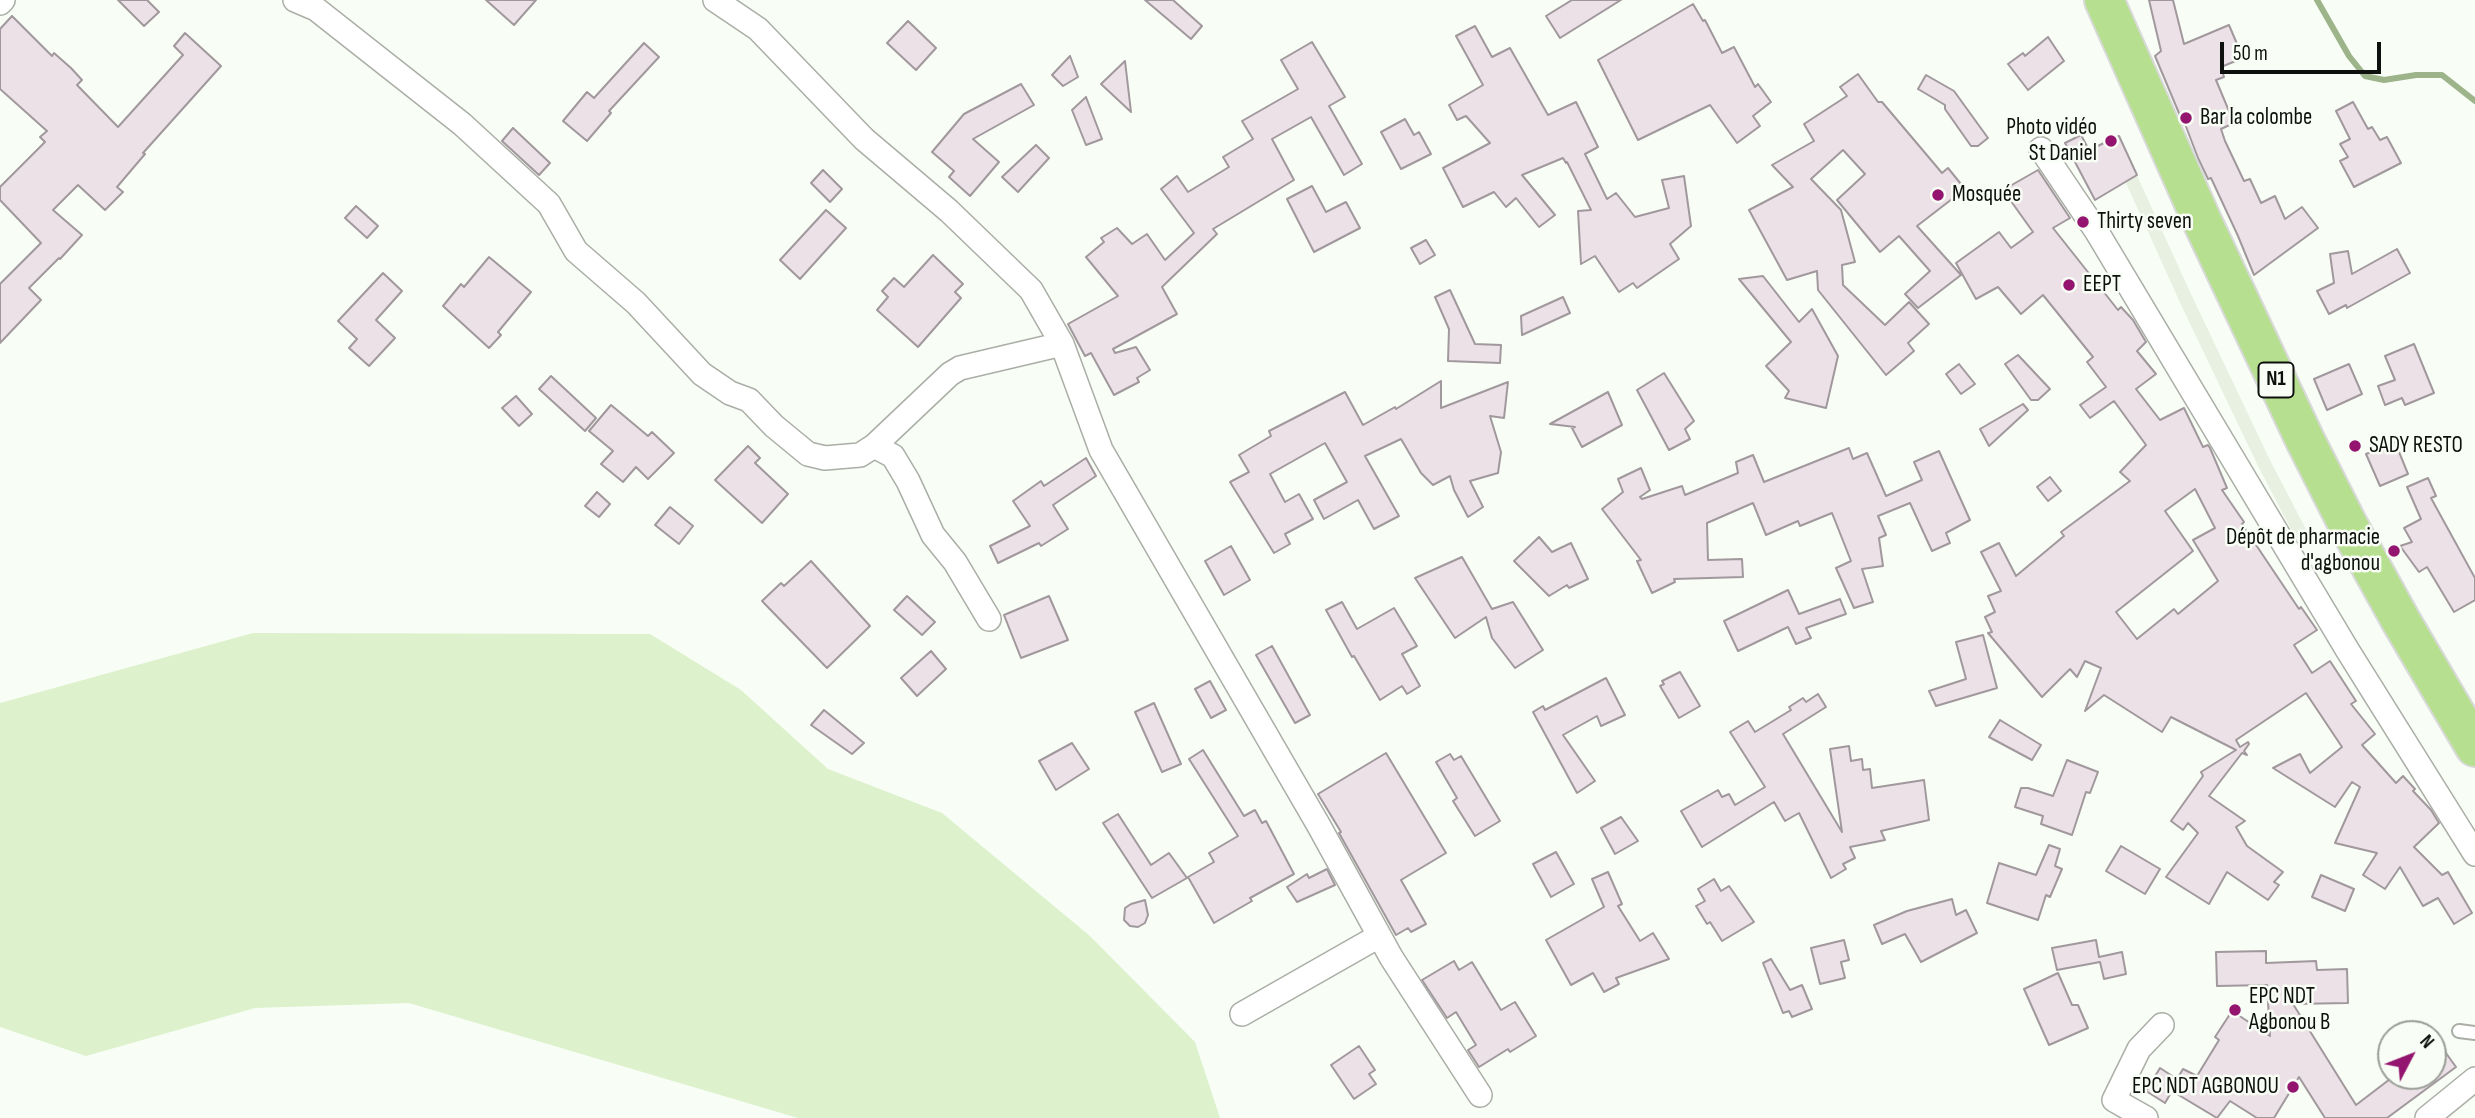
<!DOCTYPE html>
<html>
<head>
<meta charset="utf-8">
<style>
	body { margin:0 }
	#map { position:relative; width:2475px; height:1118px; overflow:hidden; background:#f8fef5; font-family:"Sofia Sans Condensed",sans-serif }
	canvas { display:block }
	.north { position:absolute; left:2377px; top:1020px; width:70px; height:70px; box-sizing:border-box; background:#f8fef5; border:2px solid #9a9f98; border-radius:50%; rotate:48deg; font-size:19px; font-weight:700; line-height:28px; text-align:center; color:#0e100d }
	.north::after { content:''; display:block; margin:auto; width:24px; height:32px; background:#94156f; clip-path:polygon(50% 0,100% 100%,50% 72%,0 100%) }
	.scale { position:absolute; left:2220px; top:42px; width:161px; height:32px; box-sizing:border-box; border:4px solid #0e100d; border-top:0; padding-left:9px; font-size:21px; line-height:24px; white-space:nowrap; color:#0e100d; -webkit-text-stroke:5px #f8fef5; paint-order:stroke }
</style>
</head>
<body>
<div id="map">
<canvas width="2475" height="1118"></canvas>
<div class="north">N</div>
<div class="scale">50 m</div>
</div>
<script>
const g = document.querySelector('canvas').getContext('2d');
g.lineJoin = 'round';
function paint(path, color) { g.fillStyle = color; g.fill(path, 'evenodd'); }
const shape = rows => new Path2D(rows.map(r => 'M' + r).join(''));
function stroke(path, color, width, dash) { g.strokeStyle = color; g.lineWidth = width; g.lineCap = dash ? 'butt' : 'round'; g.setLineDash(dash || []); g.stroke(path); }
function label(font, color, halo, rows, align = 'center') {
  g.font = font + ' "Sofia Sans Condensed",sans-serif'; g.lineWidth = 5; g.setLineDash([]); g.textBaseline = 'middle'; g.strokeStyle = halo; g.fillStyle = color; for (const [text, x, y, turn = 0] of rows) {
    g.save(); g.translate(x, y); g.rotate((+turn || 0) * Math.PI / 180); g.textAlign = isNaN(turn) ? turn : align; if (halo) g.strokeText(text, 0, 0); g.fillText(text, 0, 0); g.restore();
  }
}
const built = shape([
	[2119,136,2191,294,2270,460,2309,535,2297,541,2258,466,2182,307,2107,141]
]);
const green = shape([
	[253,633,650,634,741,690,828,769,942,813,1090,936,1195,1042,1220,1118,798,1118,409,1003,255,1008,86,1056,0,1027,0,703]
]);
const stream = shape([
	[2317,0,2349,56,2365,76,2384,80,2416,75,2442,75,2475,101]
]);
const building = shape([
	[118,0,147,0,159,12,144,26,118,0],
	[486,0,536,0,514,25,486,0],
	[1145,0,1173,0,1202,26,1191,39,1145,0],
	[1572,0,1621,0,1560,38,1546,16,1572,0],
	[2149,0,2173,0,2184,44,2229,25,2243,58,2221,67,2224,77,2216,80,2234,123,2221,129,2225,141,2244,181,2250,179,2261,203,2275,196,2285,219,2302,207,2318,228,2254,275,2238,236,2211,178,2208,179,2198,158,2185,124,2184,125,2155,56,2161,51,2149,0],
	[1693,4,1703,21,1705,20,1722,53,1734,47,1755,87,1758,84,1771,102,1753,116,1760,126,1737,143,1710,105,1638,140,1598,60,1693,4],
	[12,16,52,56,54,53,71,68,82,80,77,85,118,127,183,55,174,46,185,33,221,66,143,153,145,154,117,187,123,192,105,210,78,185,53,210,82,235,60,259,59,258,29,288,41,300,0,343,0,284,41,243,0,200,0,187,45,142,40,137,47,131,0,89,0,29,12,16],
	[908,21,936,48,916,70,887,43,908,21],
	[1475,26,1492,57,1510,48,1548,115,1576,102,1598,147,1585,154,1607,199,1616,193,1635,217,1669,208,1662,180,1684,176,1691,226,1670,244,1679,259,1637,288,1633,283,1619,292,1595,256,1581,264,1578,211,1591,210,1567,162,1566,163,1563,158,1522,175,1555,215,1539,227,1516,198,1506,207,1494,192,1463,207,1443,168,1490,143,1466,116,1457,120,1449,105,1483,85,1456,36,1475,26],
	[2048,37,2064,61,2028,90,2008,64,2023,53,2025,56,2048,37],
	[1312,42,1345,97,1329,106,1362,164,1344,175,1311,117,1272,139,1294,180,1213,229,1217,234,1162,287,1177,314,1113,349,1115,353,1136,347,1150,370,1137,378,1139,382,1114,395,1091,353,1085,356,1068,324,1118,296,1086,257,1104,242,1101,238,1117,228,1132,244,1147,234,1165,260,1194,233,1161,189,1177,176,1188,192,1229,167,1223,157,1253,139,1242,121,1298,89,1281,60,1312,42],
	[644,43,659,57,609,111,611,113,587,141,563,121,587,92,594,98,644,43],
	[1070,56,1078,77,1063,86,1052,75,1070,56],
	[1125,61,1131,112,1101,84,1125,61],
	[1858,74,1878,102,1882,102,1942,173,1948,168,1965,189,1917,226,1961,275,1918,308,1905,294,1930,271,1899,236,1880,252,1837,200,1865,174,1843,150,1811,179,1841,210,1855,262,1842,265,1843,285,1885,325,1909,302,1929,324,1908,343,1914,351,1886,375,1818,290,1817,271,1787,280,1749,210,1793,187,1772,165,1814,141,1804,124,1847,96,1840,87,1858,74],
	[1926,75,1954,91,1988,138,1978,146,1971,146,1945,109,1945,105,1918,89,1926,75],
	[1021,84,1034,105,973,139,999,162,970,196,949,177,954,171,932,152,964,114,1021,84],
	[1086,97,1102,139,1086,145,1072,110,1086,97],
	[2353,102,2368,129,2372,127,2380,140,2387,137,2401,163,2354,187,2340,161,2348,157,2340,144,2350,139,2336,111,2353,102],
	[1405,119,1414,135,1419,132,1431,154,1401,169,1381,132,1405,119],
	[513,128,550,163,539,175,502,141,513,128],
	[2081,135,2089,150,2119,136,2137,175,2095,200,2065,143,2081,135],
	[1036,145,1049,158,1018,192,1002,177,1036,145],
	[823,170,842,189,830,202,811,183,823,170],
	[2038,170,2070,218,2053,228,2118,310,2121,307,2133,320,2146,342,2137,351,2156,374,2136,389,2160,420,2184,408,2203,447,2208,445,2210,448,2227,488,2222,490,2244,522,2242,524,2299,609,2301,607,2317,630,2294,645,2312,673,2330,661,2356,701,2351,704,2375,734,2362,745,2396,783,2403,776,2415,789,2413,791,2431,810,2439,823,2414,847,2442,875,2448,872,2472,913,2454,924,2438,898,2423,906,2400,867,2385,889,2363,875,2377,853,2335,843,2360,787,2352,782,2335,807,2273,768,2300,754,2310,773,2342,747,2306,693,2236,740,2240,747,2248,742,2249,744,2244,751,2247,755,2242,753,2209,796,2245,821,2236,827,2247,846,2283,872,2274,882,2279,885,2268,900,2227,872,2209,904,2166,877,2198,833,2188,823,2183,830,2171,821,2203,776,2201,772,2236,750,2171,717,2162,732,2104,695,2085,711,2101,668,2085,661,2077,677,2070,669,2042,697,1988,633,1992,632,1985,617,1995,612,1988,596,2001,591,1981,552,1999,543,2016,576,2064,536,2061,532,2130,481,2120,472,2146,445,2114,401,2090,418,2080,405,2106,387,2087,362,2093,357,2043,295,2021,314,1998,287,1976,299,1956,263,1999,232,2011,248,2033,232,2003,190,2038,170],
	[2195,489,2215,528,2193,540,2218,581,2178,614,2174,609,2137,639,2116,612,2193,551,2165,511,2195,489],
	[1312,186,1326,212,1346,202,1360,228,1314,252,1287,199,1312,186],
	[356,206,378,226,367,238,345,218,356,206],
	[826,210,846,228,800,279,780,260,826,210],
	[1426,240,1435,255,1420,264,1411,248,1426,240],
	[2397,249,2410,273,2347,308,2346,305,2329,314,2317,291,2334,283,2330,254,2348,251,2352,274,2397,249],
	[933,255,963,284,955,292,961,298,918,347,877,310,888,297,882,291,894,278,904,287,933,255],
	[489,257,531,292,498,332,501,335,489,348,443,306,461,284,464,287,489,257],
	[383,273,402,291,376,320,395,338,369,366,349,348,357,339,338,321,383,273],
	[1763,276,1799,322,1812,309,1838,356,1826,408,1785,398,1789,391,1766,366,1791,342,1739,279,1763,276],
	[1450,290,1475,344,1501,345,1500,363,1448,361,1449,329,1435,297,1450,290],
	[1563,297,1570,313,1522,335,1521,316,1563,297],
	[2414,344,2434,393,2405,405,2402,398,2385,405,2378,386,2395,380,2385,356,2414,344],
	[2018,355,2050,389,2038,400,2031,400,2005,364,2018,355],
	[1959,364,1975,384,1961,394,1946,374,1959,364],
	[2349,364,2362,394,2327,410,2314,379,2349,364],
	[1664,373,1694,421,1685,429,1690,439,1669,450,1637,390,1664,373],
	[551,376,596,418,585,431,539,389,551,376],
	[1441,381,1441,408,1508,382,1504,418,1490,416,1501,452,1498,473,1470,481,1483,507,1468,517,1454,490,1450,476,1433,485,1421,473,1401,439,1365,456,1399,516,1374,529,1358,500,1324,519,1314,500,1347,482,1325,443,1270,474,1285,502,1299,494,1313,519,1285,534,1290,544,1274,553,1230,482,1249,472,1239,455,1271,436,1269,431,1345,392,1363,425,1395,407,1396,409,1441,381],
	[1608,392,1622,425,1582,447,1572,428,1575,427,1550,424,1608,392],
	[516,396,532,414,519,426,502,408,516,396],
	[2023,404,2028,410,1989,446,1980,429,2023,404],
	[611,405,648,436,652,432,674,453,648,479,636,467,623,482,601,464,613,451,589,431,611,405],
	[2395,442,2408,474,2380,486,2366,454,2395,442],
	[748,446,760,458,755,463,788,494,762,523,715,480,748,446],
	[1849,448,1853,459,1867,453,1886,496,1922,480,1914,462,1939,451,1970,520,1946,533,1950,543,1932,551,1910,503,1878,516,1886,535,1879,538,1883,566,1862,569,1873,602,1854,608,1836,568,1851,561,1832,513,1800,526,1798,521,1766,535,1753,503,1707,523,1708,560,1742,559,1743,577,1674,579,1675,582,1652,593,1637,561,1641,560,1602,509,1623,492,1618,479,1641,468,1650,490,1640,497,1642,499,1682,486,1685,495,1738,473,1736,462,1753,455,1764,482,1849,448],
	[1086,458,1096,476,1053,505,1068,529,1041,546,1039,543,998,563,990,546,1030,526,1013,501,1041,481,1044,486,1086,458],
	[2050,477,2061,491,2048,501,2037,487,2050,477],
	[2428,478,2436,496,2431,498,2475,578,2475,600,2454,612,2427,567,2419,572,2400,546,2412,542,2404,528,2421,519,2407,487,2428,478],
	[597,492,610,504,599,517,585,506,597,492],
	[670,507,693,526,679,544,655,525,670,507],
	[1539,537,1552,552,1571,543,1588,579,1569,588,1567,585,1549,596,1514,561,1539,537],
	[1231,546,1250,580,1224,595,1205,561,1231,546],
	[1462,557,1492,609,1513,602,1543,650,1515,668,1492,638,1486,617,1455,638,1415,578,1462,557],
	[811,561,870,626,827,668,762,601,781,583,784,586,811,561],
	[1788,590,1799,614,1840,599,1846,614,1806,628,1811,638,1796,644,1788,627,1738,651,1724,621,1788,590],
	[907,596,935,622,922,635,894,610,907,596],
	[1049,596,1068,640,1021,658,1004,615,1049,596],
	[1342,602,1357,629,1394,608,1417,646,1402,654,1420,686,1407,694,1402,686,1380,700,1354,656,1352,657,1326,610,1342,602],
	[1983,635,1997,688,1936,706,1929,691,1966,679,1956,642,1983,635],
	[1272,646,1310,715,1295,723,1256,655,1272,646],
	[931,651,946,669,917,696,901,678,931,651],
	[1680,672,1700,706,1679,718,1660,686,1664,684,1662,681,1680,672],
	[1606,678,1625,715,1601,726,1597,716,1563,735,1595,781,1577,793,1533,712,1543,706,1545,710,1606,678],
	[1210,681,1226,710,1211,718,1195,689,1210,681],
	[1818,694,1826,707,1783,734,1842,832,1830,749,1849,746,1851,761,1862,759,1863,770,1870,769,1872,788,1924,780,1929,820,1881,831,1885,840,1850,847,1855,858,1843,864,1846,869,1831,878,1799,813,1785,821,1774,802,1702,847,1681,811,1718,790,1722,797,1729,794,1735,805,1765,787,1730,732,1748,721,1755,732,1791,710,1789,707,1803,698,1806,702,1818,694],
	[1154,703,1181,764,1162,772,1135,712,1154,703],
	[824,710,864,743,852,754,811,725,824,710],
	[2000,720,2041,745,2032,760,1989,737,2000,720],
	[1072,743,1089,769,1056,790,1039,761,1072,743],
	[1203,750,1244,816,1255,810,1262,823,1266,821,1294,874,1250,898,1252,901,1214,923,1188,877,1214,862,1209,853,1238,836,1189,759,1203,750],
	[1386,753,1446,853,1401,880,1426,924,1411,932,1408,928,1396,935,1339,833,1341,832,1318,794,1386,753],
	[1450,754,1454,760,1461,756,1500,821,1475,836,1453,801,1457,798,1436,762,1450,754],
	[2067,760,2098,772,2090,793,2086,792,2072,835,2041,824,2043,816,2015,807,2021,788,2028,788,2053,796,2067,760],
	[1118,814,1151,865,1169,853,1187,878,1152,898,1103,823,1118,814],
	[1621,817,1638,841,1615,854,1601,828,1621,817],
	[2049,845,2060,849,2055,866,2062,869,2050,897,2046,895,2038,920,1987,903,1999,863,2036,875,2049,845],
	[2121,846,2160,869,2145,894,2106,871,2121,846],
	[1556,852,1574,884,1551,897,1533,864,1556,852],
	[1327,869,1335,885,1297,902,1287,887,1307,874,1309,878,1327,869],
	[1608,872,1622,904,1618,906,1640,941,1653,933,1669,959,1616,978,1619,984,1604,992,1593,973,1571,985,1546,940,1604,907,1592,879,1608,872],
	[2321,875,2354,889,2345,911,2312,897,2321,875],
	[1714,879,1721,891,1729,886,1754,922,1722,941,1710,922,1707,924,1696,906,1705,901,1698,889,1714,879],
	[1952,899,1956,915,1966,910,1977,933,1921,962,1905,934,1882,944,1874,925,1907,911,1952,899],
	[1145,900,1148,915,1145,923,1138,927,1130,926,1124,920,1125,908,1131,904,1145,900],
	[1844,940,1849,960,1841,962,1845,978,1820,984,1811,948,1844,940],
	[2096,940,2099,957,2122,952,2126,974,2104,979,2100,962,2057,970,2052,948,2096,940],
	[2266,951,2266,963,2316,961,2317,970,2347,969,2348,1003,2293,1004,2356,1105,2394,1076,2433,1076,2433,1035,2456,1067,2387,1118,2325,1118,2299,1077,2274,1118,2257,1118,2230,1101,2217,1118,2172,1091,2165,1103,2146,1091,2160,1068,2177,1079,2183,1069,2197,1076,2219,1040,2215,1037,2232,1011,2270,1036,2267,985,2217,986,2216,952,2266,951],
	[1771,959,1790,990,1802,985,1812,1009,1792,1017,1789,1011,1783,1013,1763,963,1771,959],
	[1454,961,1459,970,1472,962,1501,1010,1515,1002,1536,1036,1510,1052,1508,1049,1479,1067,1468,1050,1476,1045,1456,1012,1447,1018,1422,980,1454,961],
	[2058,973,2072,1005,2078,1005,2088,1028,2049,1045,2024,989,2058,973],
	[1359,1046,1375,1070,1369,1074,1376,1084,1354,1099,1331,1065,1359,1046]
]);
const service = shape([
	[2459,1031,2475,1033]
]);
const minor = shape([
	[295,0,316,9,462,124,549,204,576,251,636,303,702,374,730,393,749,400,774,426,808,454,825,458,860,455,874,446,950,374,960,368,1062,344],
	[715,0,758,29,864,139,949,211,1031,290,1062,344,1101,450,1319,826,1391,957,1480,1095],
	[0,3,3,0],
	[2041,149,2097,232,2348,651,2475,854],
	[874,446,893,456,908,481,933,535,955,562,989,619],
	[1242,1014,1379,936],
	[2146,1118,2114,1100,2139,1049,2162,1025],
	[2427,1118,2475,1079]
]);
const trunk = shape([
	[2104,0,2202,221,2305,440,2348,525,2401,621,2475,747]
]);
const markers = [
	[2186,118,7,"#94156f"],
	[2111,141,7,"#94156f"],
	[1938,195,7,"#94156f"],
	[2083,222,7,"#94156f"],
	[2069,285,7,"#94156f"],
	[2355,446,7,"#94156f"],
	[2394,551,7,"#94156f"],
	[2235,1010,7,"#94156f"],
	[2293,1087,7,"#94156f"]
];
const shields = [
	[2276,380,35]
];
const shieldNames = [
	["N1",2276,380]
];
const poiNames = [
	["Bar la colombe",2200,118],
	["Photo vidéo",2097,128,"right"],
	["St Daniel",2097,154,"right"],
	["Mosquée",1952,195],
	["Thirty seven",2097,222],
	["EEPT",2083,285],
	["SADY RESTO",2369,446],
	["Dépôt de pharmacie",2380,538,"right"],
	["d'agbonou",2380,564,"right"],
	["EPC NDT",2249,997],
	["Agbonou B",2249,1023],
	["EPC NDT AGBONOU",2279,1087,"right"]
];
paint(built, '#e8f0e2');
paint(green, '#dcf1cc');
stroke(stream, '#9db38a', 6);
paint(building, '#ebe1e6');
stroke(building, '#a1989d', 2);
stroke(service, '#aaaea6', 16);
stroke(minor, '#aaaea6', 26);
stroke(trunk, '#d8d9d8', 42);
stroke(service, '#fff', 12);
stroke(minor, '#fff', 23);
stroke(trunk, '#b6e08f', 38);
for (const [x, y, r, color] of markers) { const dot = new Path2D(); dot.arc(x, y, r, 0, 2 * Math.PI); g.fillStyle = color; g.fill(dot); stroke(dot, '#f8fef5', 2.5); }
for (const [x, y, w] of shields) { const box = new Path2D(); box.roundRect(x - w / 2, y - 17.5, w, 35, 5); g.fillStyle = '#f8fef5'; g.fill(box); stroke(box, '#0e100d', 2); }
label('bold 21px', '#0e100d', null, shieldNames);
label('23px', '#0e100d', '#f8fef5', poiNames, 'left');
</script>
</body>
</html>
